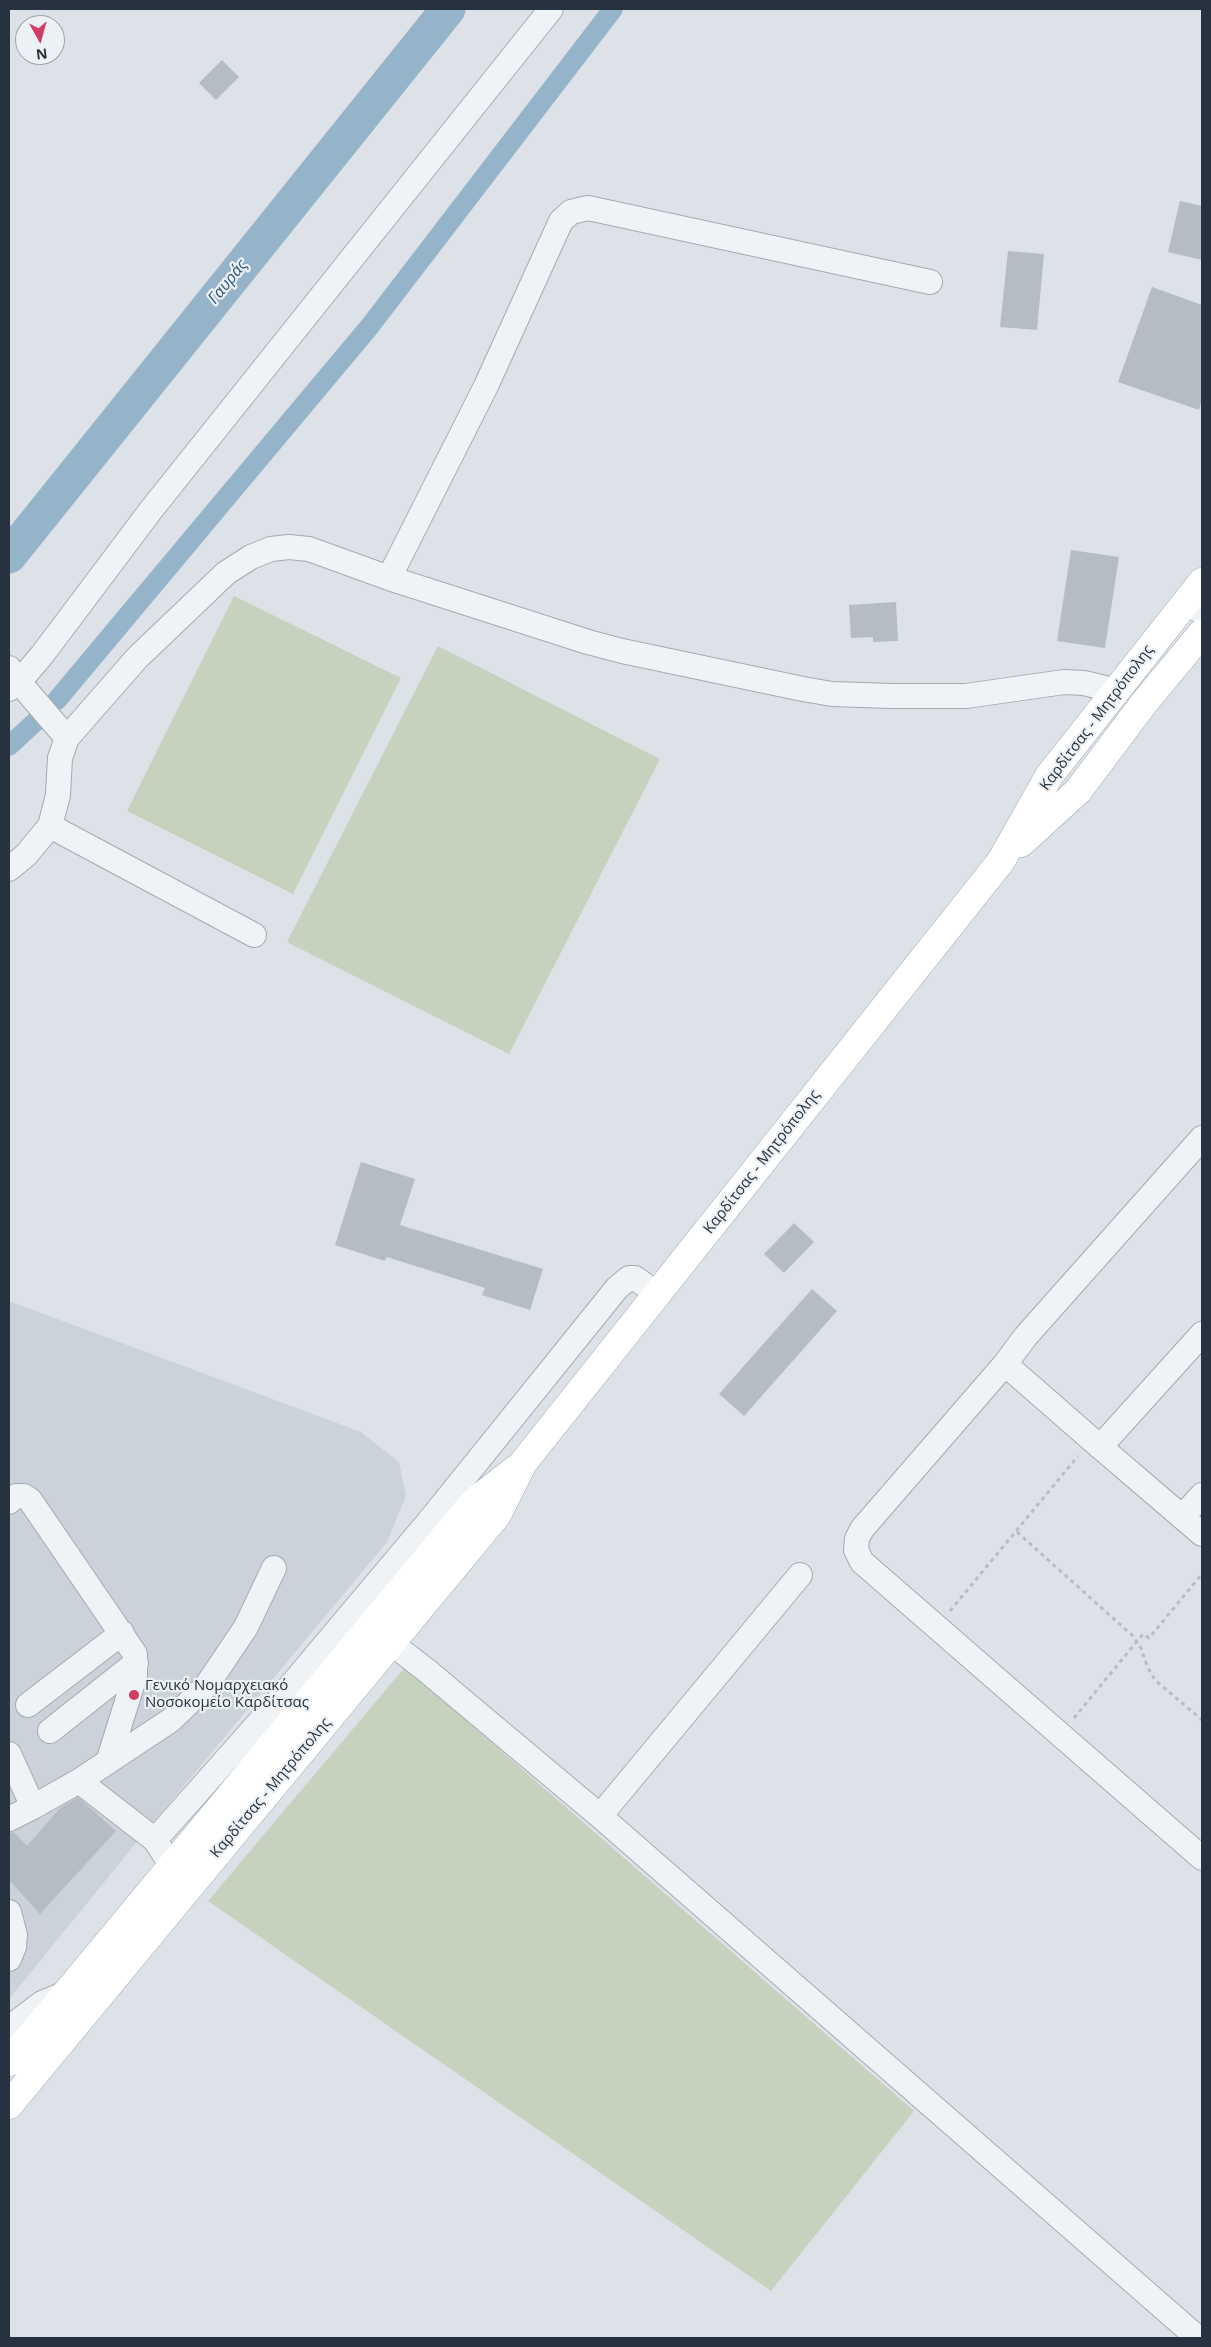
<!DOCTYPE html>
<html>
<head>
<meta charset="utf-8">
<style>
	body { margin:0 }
	#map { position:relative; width:1211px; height:2347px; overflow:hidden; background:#dde2e8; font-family:"Open Sans",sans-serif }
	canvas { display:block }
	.frame { position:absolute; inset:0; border:10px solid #26323f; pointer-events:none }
	.north { position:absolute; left:15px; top:15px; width:50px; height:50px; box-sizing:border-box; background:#ecf1f5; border:1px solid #9da5ac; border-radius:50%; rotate:173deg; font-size:14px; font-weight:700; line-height:20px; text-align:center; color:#26323f }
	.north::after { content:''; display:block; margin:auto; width:18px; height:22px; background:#d23c63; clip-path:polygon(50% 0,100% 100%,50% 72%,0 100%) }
</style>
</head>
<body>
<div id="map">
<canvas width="1211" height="2347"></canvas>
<div class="frame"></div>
<div class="north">N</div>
</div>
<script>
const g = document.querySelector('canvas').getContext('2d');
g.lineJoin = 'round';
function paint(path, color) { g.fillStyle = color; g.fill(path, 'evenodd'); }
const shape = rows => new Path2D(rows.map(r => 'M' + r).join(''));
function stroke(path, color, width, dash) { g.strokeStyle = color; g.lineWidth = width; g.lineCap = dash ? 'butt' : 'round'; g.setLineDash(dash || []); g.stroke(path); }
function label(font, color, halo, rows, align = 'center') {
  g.font = font + ' "Open Sans",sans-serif'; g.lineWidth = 4.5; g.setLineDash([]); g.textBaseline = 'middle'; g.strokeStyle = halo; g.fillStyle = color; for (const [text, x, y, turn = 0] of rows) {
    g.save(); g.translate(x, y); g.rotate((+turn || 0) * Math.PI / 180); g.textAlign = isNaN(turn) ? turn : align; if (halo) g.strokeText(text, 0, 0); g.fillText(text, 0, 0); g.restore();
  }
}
const built = shape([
	[9,1301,361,1432,399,1462,406,1496,387,1542,132,1848,9,1999]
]);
const green = shape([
	[234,596,401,678,293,894,127,811],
	[438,646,660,759,509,1054,287,942],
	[405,1667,914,2111,771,2291,208,1901]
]);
const canal = shape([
	[57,700,370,326,613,9],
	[9,746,35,722]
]);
const river = shape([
	[9,556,448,9]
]);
const building = shape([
	[222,60,239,77,216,100,199,83],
	[1180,201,1202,206,1202,260,1168,252],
	[1008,251,1044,254,1037,330,1000,327],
	[1152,287,1202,305,1202,400,1199,410,1118,382],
	[1071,550,1119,557,1105,648,1057,641],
	[896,602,898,641,873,642,873,637,851,638,849,605],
	[361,1162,415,1179,400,1225,543,1269,530,1310,482,1295,485,1288,387,1257,385,1261,335,1245],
	[794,1223,814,1242,784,1273,764,1254],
	[812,1289,837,1311,744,1416,719,1394],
	[78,1797,116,1831,40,1914,9,1880,9,1833,14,1832,27,1846,60,1808]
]);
const path = shape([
	[1017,1532,1133,1636,1141,1648,1147,1666,1155,1680,1202,1720],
	[950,1611,1078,1456],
	[1074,1718,1143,1634,1149,1638,1202,1574]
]);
const minor = shape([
	[389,578,486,386,561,221,571,212,588,208,602,211,930,282],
	[1186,603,1202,612],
	[9,668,19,682,67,738,60,758,58,795,50,826,26,855,9,869],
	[9,689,19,682,42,655,151,510,551,9],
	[67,738,137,658,226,573,251,557,271,549,289,547,309,549,389,578,588,642,622,651,803,689,832,694,892,696,966,696,1064,682,1084,683,1117,691],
	[50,826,254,935],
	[1202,1138,1026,1336,1005,1364,1091,1439,1202,1534],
	[1005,1364,862,1529,857,1539,856,1550,862,1562,1202,1858],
	[1100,1447,1202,1334],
	[9,1502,16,1496,24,1496,30,1500,135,1654,135,1676,108,1762],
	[1182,1517,1202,1495],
	[391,1643,426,1670,600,1816,1198,2338],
	[28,1705,122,1633],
	[50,1731,136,1663],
	[9,1754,33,1807,79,1781,155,1840,164,1854],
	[79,1781,171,1720,207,1685,246,1627,274,1568],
	[600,1816,800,1575],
	[9,1819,33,1807],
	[155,1840,271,1709,430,1520,617,1288,629,1278,635,1278,657,1294],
	[9,1912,15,1935,14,1947,9,1959],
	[9,2028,42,2003,66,1993]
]);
const major = shape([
	[1021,843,1078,791,1144,703,1202,633],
	[9,2062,474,1502,516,1469],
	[9,2105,497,1515,523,1463,1001,861,1049,776,1202,582]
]);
const markers = [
	[134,1695,6,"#d23c63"]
];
const streetNames = [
	["Καρδίτσας - Μητρόπολης",1097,718,-53],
	["Καρδίτσας - Μητρόπολης",762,1162,-52],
	["Καρδίτσας - Μητρόπολης",271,1788,-50]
];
const poiNames = [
	["Γενικό Νομαρχειακό",145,1686],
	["Νοσοκομείο Καρδίτσας",145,1703]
];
const waterNames = [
	["Γαυράς",228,282,-51]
];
paint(built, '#cbd2da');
paint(green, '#c5d2be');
stroke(canal, '#96b4c9', 20);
stroke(river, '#96b4c9', 35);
paint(building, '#b4bcc4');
stroke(minor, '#a2aab2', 26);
stroke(major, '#9ca8b4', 29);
stroke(path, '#b7bdc3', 3, [4, 4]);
stroke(minor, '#f0f3f6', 24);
stroke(major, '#fff', 28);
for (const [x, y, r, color] of markers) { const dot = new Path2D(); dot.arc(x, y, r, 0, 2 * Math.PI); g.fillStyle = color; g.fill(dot); stroke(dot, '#ecf1f5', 2); }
label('15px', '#26323f', '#ecf1f5', streetNames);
label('15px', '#26323f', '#ecf1f5', poiNames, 'left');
label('italic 16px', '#2f5574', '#ecf1f5', waterNames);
</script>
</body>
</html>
